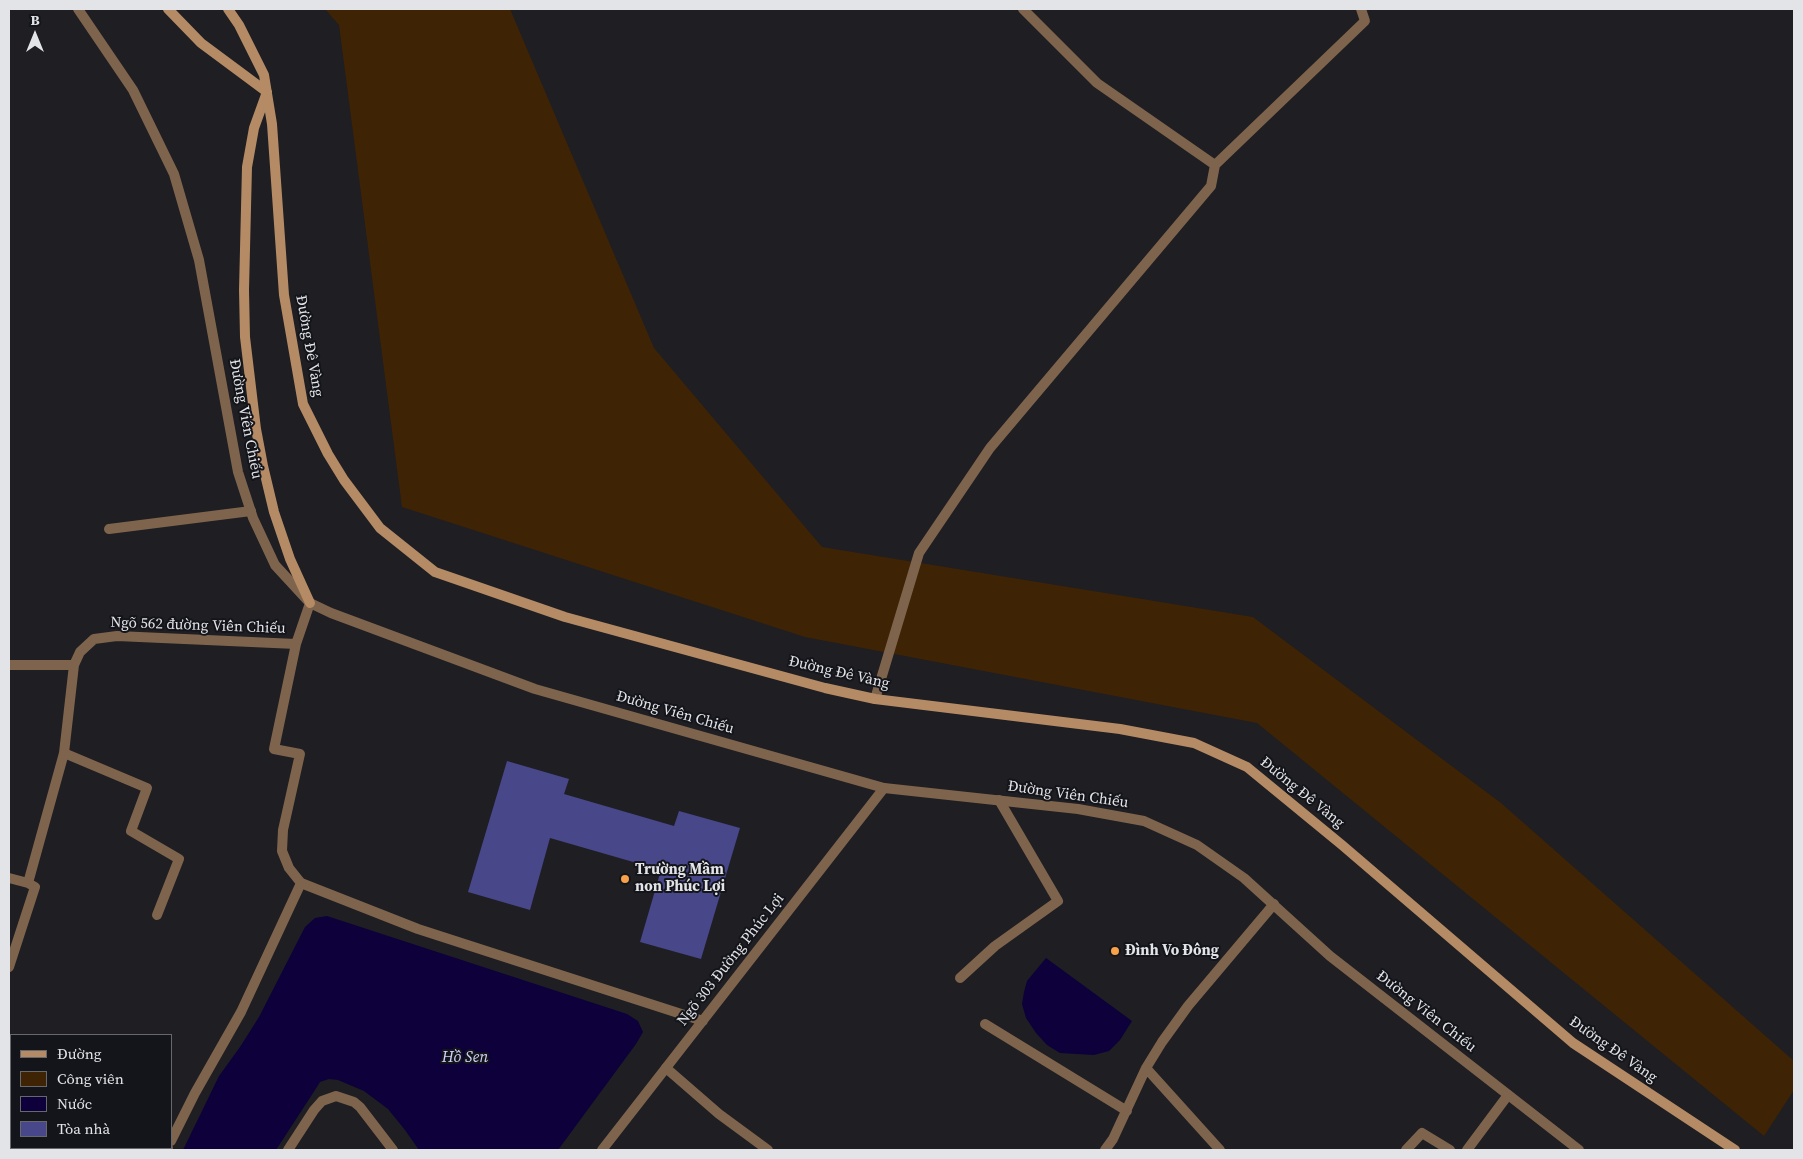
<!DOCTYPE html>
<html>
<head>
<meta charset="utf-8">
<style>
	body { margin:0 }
	#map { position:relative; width:1803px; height:1159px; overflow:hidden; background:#1e1e23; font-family:"Source Serif 4",serif }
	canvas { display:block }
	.frame { position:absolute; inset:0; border:10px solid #e3e4e8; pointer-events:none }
	.legend { position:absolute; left:10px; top:1034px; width:162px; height:115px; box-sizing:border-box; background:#14151a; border:1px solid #67686c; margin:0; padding:6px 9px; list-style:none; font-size:15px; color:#e3e4e8 }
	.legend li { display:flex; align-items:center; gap:10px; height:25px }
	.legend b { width:25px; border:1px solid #67686c }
	.north { position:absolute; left:10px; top:10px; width:50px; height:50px; -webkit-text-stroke:4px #14151a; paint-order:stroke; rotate:0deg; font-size:14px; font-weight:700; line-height:20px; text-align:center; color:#e3e4e8 }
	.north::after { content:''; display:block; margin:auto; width:18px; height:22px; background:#e3e4e8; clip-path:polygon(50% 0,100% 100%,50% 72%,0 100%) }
</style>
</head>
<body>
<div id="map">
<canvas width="1803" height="1159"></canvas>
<div class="frame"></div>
<ul class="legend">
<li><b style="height:6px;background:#b58b65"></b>Đường</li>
<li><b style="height:14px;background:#3f2305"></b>Công viên</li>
<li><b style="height:14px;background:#0e003b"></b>Nước</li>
<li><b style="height:14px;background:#474789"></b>Tòa nhà</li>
</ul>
<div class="north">B</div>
</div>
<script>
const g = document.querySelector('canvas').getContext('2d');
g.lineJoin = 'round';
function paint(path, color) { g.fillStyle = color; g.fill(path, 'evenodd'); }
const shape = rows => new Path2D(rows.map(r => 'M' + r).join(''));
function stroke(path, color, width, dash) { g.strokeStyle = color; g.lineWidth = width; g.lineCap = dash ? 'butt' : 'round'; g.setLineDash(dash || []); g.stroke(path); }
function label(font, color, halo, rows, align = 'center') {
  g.font = font + ' "Source Serif 4",serif'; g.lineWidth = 4; g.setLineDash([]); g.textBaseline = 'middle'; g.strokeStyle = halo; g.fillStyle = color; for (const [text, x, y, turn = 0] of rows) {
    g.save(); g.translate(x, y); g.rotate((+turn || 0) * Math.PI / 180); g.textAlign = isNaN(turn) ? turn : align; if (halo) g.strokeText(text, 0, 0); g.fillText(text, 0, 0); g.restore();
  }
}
const green = shape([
	[325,9,510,9,654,348,822,547,1253,617,1501,803,1794,1061,1794,1090,1764,1136,1257,723,805,637,402,507,339,25]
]);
const water = shape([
	[327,916,627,1014,638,1021,643,1032,636,1044,558,1150,419,1150,405,1130,388,1109,364,1091,338,1080,329,1079,320,1082,315,1090,276,1150,183,1150,219,1076,240,1047,259,1017,305,927,315,918],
	[1046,958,1132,1021,1120,1040,1109,1051,1094,1055,1060,1053,1047,1045,1036,1033,1026,1018,1022,1004,1024,992,1027,981]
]);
const building = shape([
	[507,761,569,779,564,794,674,826,679,811,740,828,701,959,640,942,661,870,550,838,530,910,468,892]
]);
const service = shape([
	[109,529,251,511],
	[296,644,274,749,300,754,283,830,282,851,289,868,301,883],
	[9,665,74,665,80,652,94,639,117,636,296,644,310,603],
	[64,753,147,788,131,831,179,859,157,915],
	[9,878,28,883,64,753,74,665],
	[9,967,35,887,28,883],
	[960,978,995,946,1058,901,999,800],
	[985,1024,1127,1111],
	[666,1068,719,1114,768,1150],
	[1146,1068,1220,1150],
	[9,1134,11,1136],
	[33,1148,38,1150],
	[1105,1150,1113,1139,1146,1068,1162,1042,1188,1006,1274,904],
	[1406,1150,1422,1133,1450,1150],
	[1467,1150,1508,1095]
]);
const minor = shape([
	[1023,9,1097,83,1215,165],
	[875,699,919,553,990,448,1211,186,1215,165,1365,21,1361,9],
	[171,1141,195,1093,241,1012,301,883,418,929,703,1021],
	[167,1150,168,1148],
	[288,1150,314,1110,322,1101,336,1096,354,1102,360,1107,393,1150],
	[602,1150,884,788]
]);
const tertiary = shape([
	[78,9,133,90,174,174,199,260,238,472,253,518,275,565,310,603,331,613,535,689,884,788,1078,809,1144,821,1197,845,1244,878,1330,956,1579,1150]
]);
const secondary = shape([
	[168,9,201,43,267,92,254,128,247,167,244,290,245,337,256,429,263,466,274,512,290,559,310,603],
	[228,9,239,25,264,75,272,124,284,295,303,404,328,454,344,480,380,528,435,572,565,617,825,688,875,699,1120,729,1194,743,1247,767,1342,845,1573,1043,1735,1150]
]);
const markers = [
	[625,879,5,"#f7a149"],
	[1115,951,5,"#f7a149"]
];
const streetNames = [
	["Đường Đê Vàng",309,346,80],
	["Đường Viên Chiếu",245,419,79],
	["Ngõ 562 đường Viên Chiếu",198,626,2],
	["Đường Đê Vàng",839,673,13],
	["Đường Viên Chiếu",675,713,16],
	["Đường Đê Vàng",1302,793,39],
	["Đường Viên Chiếu",1068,795,8],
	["Ngõ 303 Đường Phúc Lợi",731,960,-52],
	["Đường Viên Chiếu",1426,1012,38],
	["Đường Đê Vàng",1613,1050,35]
];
const poiNames = [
	["Trường Mầm",635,870],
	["non Phúc Lợi",635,887],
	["Đình Vo Đông",1125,951]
];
const waterNames = [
	["Hồ Sen",465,1058]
];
paint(green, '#3f2305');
paint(water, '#0e003b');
paint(building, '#474789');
stroke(service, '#7e644c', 10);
stroke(minor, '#7e644c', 10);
stroke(tertiary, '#7e644c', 10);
stroke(secondary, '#b58b65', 10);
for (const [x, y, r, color] of markers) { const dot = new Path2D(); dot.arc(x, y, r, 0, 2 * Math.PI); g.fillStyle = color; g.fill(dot); stroke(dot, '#14151a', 2); }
label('15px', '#e3e4e8', '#14151a', streetNames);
label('bold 15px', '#e3e4e8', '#14151a', poiNames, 'left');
label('italic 16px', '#ced1f9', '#14151a', waterNames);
</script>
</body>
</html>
